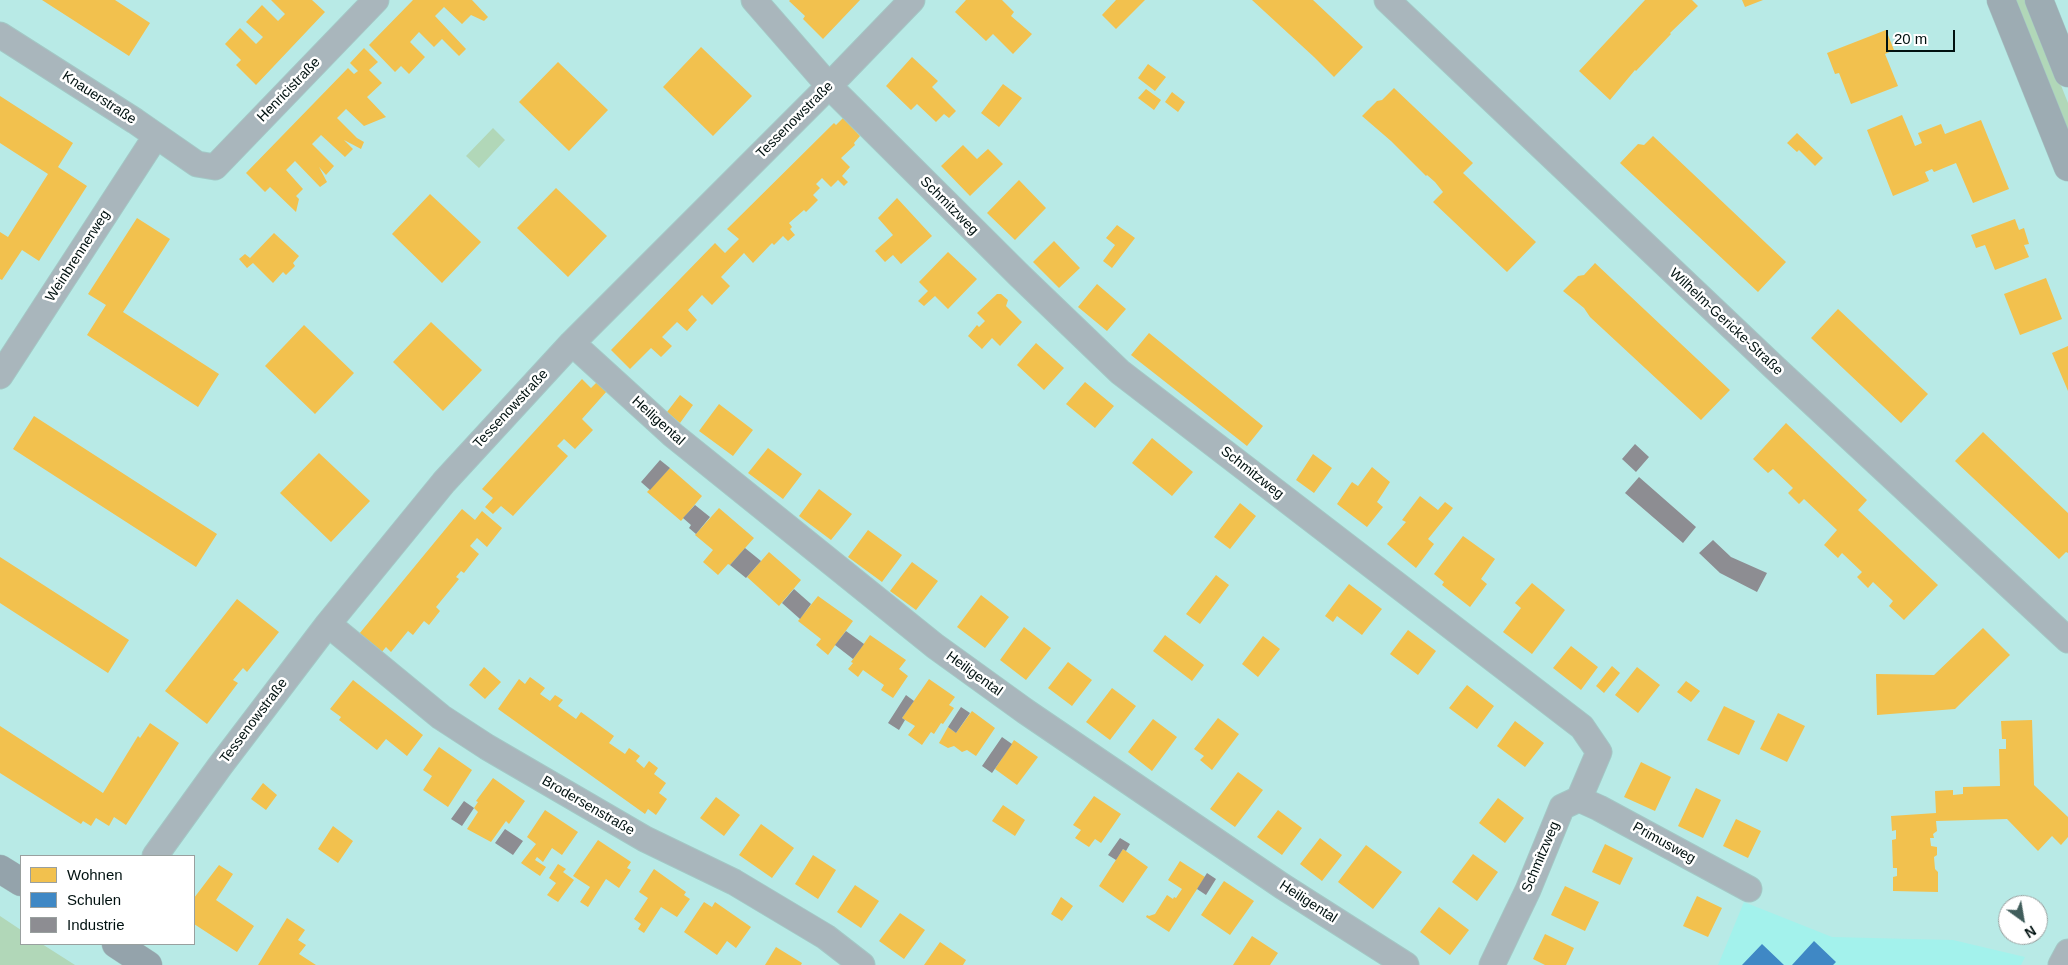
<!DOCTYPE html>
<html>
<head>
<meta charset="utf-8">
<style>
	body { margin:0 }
	#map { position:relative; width:2068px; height:965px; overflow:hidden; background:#b8eae6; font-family:Helvetica,sans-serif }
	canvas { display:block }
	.legend { position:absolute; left:20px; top:855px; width:175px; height:90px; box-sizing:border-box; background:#fff; border:1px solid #99a09f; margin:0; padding:6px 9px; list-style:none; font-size:15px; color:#001110 }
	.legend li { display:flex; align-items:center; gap:10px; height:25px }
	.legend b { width:25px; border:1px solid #99a09f }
	.north { position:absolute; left:1998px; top:895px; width:50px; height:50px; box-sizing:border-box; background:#fff; border:1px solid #99a09f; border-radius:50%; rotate:148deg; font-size:14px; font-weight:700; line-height:20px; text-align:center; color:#001110 }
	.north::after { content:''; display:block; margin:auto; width:18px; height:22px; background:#405d5b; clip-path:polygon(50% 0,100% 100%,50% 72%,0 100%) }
	.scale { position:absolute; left:1886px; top:30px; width:69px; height:22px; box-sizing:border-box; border:2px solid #001110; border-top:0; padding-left:6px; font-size:15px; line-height:18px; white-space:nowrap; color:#001110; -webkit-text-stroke:4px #fff; paint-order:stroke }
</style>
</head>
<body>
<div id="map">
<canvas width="2068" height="965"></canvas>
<ul class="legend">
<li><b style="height:14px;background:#f2c14e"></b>Wohnen</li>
<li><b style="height:14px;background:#3f88c5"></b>Schulen</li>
<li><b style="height:14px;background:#8d8d92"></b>Industrie</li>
</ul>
<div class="north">N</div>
<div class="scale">20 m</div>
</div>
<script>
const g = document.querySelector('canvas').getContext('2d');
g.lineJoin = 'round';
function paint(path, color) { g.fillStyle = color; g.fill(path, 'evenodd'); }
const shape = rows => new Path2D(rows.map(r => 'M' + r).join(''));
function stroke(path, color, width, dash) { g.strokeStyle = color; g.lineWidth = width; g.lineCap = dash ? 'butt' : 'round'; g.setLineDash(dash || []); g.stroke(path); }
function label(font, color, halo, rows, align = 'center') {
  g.font = font + ' Helvetica,sans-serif'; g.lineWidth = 5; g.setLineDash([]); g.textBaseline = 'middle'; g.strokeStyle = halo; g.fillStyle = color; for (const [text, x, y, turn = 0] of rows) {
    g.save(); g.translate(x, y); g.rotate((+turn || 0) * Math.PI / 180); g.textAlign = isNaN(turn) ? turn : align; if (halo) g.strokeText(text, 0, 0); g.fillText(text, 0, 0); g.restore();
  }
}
const built = shape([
	[1744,902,1832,937,1953,940,2025,957,2021,965,1718,965]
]);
const green = shape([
	[2012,0,2027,0,2068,103,2068,140],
	[493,128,505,140,479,168,466,156],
	[0,916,21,930,21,944,42,944,75,965,0,965]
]);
const homes = shape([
	[42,0,115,0,150,23,129,56],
	[271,0,312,0,325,12,256,85,236,65,241,60,225,44,240,28,256,44,263,37,246,22,262,5,278,21,285,14],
	[413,0,472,0,488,17,484,21,471,15,462,24,444,7,435,16,466,49,459,56,442,39,434,47,419,32,410,42,425,57,409,74,401,66,395,72,369,45],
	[790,0,860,0,823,39,803,19,805,16,789,1],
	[966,0,1002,0,1014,12,1011,16,1032,34,1013,54,993,34,986,41,955,12],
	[1116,0,1145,0,1116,29,1102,15],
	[1252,0,1313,0,1363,47,1334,77,1314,57],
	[1645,0,1692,0,1698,6,1670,33,1671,34,1636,71,1635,70,1610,100,1579,71],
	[1742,0,1763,0,1745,7],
	[1886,30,1894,50,1885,54,1898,86,1851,104,1839,73,1835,74,1827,53],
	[701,47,752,96,713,136,663,87],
	[364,48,378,62,369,70,382,83,367,97,386,117,364,126,346,109,337,118,357,138,364,142,361,149,344,140,353,149,345,157,321,135,312,144,334,166,326,175,319,167,327,182,320,187,295,161,286,170,303,189,296,196,299,199,296,212,270,187,265,192,246,173,348,68,354,74,358,71,350,63],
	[912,57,938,81,932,87,956,111,949,118,944,114,936,122,917,104,911,110,886,86],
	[558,62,608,110,569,151,519,102],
	[1148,64,1166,77,1155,91,1138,78],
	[1003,84,1022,98,999,127,981,113],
	[1394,88,1473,163,1463,173,1536,242,1507,272,1433,202,1443,192,1435,182,1427,175,1426,176,1391,141,1362,116,1377,101,1382,100],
	[1146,89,1161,100,1154,110,1138,98],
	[1172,92,1185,102,1178,112,1165,102],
	[0,96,73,143,58,167,87,186,39,261,22,250,2,280,0,279,0,232,8,237,48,174,0,143],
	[1902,115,1915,146,1922,143,1918,133,1941,124,1945,134,1981,120,2009,189,1973,203,1956,163,1934,172,1932,169,1925,172,1929,181,1893,196,1867,130],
	[843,118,860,136,854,143,855,145,841,158,850,167,842,176,848,182,844,186,838,180,831,187,822,178,816,184,820,188,813,195,818,200,806,212,804,210,789,223,792,227,790,229,795,235,788,241,783,236,774,245,772,243,753,263,744,253,721,277,730,286,712,305,702,295,688,310,697,320,687,331,677,322,662,337,672,346,661,357,651,348,630,369,611,350,715,243,725,253,739,239,727,229,834,123,836,125],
	[1797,133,1823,158,1815,166,1799,150,1797,152,1787,143],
	[1653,136,1786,262,1758,292,1620,163,1638,144,1644,145],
	[963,145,977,159,988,149,1003,164,970,196,941,166],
	[1019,180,1046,208,1015,240,987,213],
	[556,188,607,236,568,277,517,228],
	[430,194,481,242,442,283,392,234],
	[897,198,932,236,901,264,893,255,885,262,875,251,893,235,878,218],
	[137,218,170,239,123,312,219,374,198,407,87,335,106,305,88,294],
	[2015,219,2019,230,2024,228,2029,244,2024,245,2029,257,1995,270,1985,245,1976,248,1971,235],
	[1117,225,1135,238,1112,268,1103,261,1115,245,1106,238],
	[274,233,299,256,293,263,295,266,286,275,283,272,273,283,253,263,247,268,239,259,245,254,250,258],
	[1054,241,1080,268,1059,288,1033,262],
	[948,252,977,279,948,309,935,296,924,306,918,301,928,291,919,282],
	[1595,263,1730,390,1701,420,1590,317,1584,308,1563,291,1578,276,1584,275],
	[2046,278,2062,319,2020,335,2004,294],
	[1097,284,1126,309,1107,331,1078,307],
	[997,294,1001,294,1008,300,1006,306,1022,322,1000,346,992,338,982,349,968,336,977,325,979,327,985,321,977,313],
	[1838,309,1928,394,1901,423,1811,338],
	[431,322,482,370,443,411,393,362],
	[304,325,354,373,315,414,265,366],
	[1149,333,1263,426,1247,446,1131,355],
	[1036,343,1064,368,1044,390,1017,365],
	[2068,346,2068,391,2052,353],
	[582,379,591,388,597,382,607,391,582,419,593,430,575,449,564,439,557,446,568,456,513,516,501,506,493,514,485,507,493,498,482,489],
	[1085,382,1114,406,1095,428,1066,404],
	[680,395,693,405,680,423,667,412],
	[719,404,753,430,733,456,699,431],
	[34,416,217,534,196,567,13,449],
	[1786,423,1867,500,1858,510,1938,585,1904,620,1889,606,1893,601,1873,582,1868,588,1857,577,1862,572,1842,553,1838,558,1824,545,1837,530,1804,499,1799,504,1788,493,1793,488,1773,469,1768,473,1753,459],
	[1983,432,2068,513,2068,553,2066,552,2059,559,1955,461],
	[1152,438,1193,472,1172,496,1132,463],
	[768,448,802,474,783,499,748,473],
	[319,453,370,501,331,542,280,493],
	[1313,454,1332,468,1314,493,1296,480],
	[1372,467,1390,482,1377,502,1383,507,1367,527,1337,504,1352,482,1358,486],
	[670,468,702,496,681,521,647,492],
	[819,489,852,514,831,540,799,516],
	[1420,496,1438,510,1445,502,1453,508,1428,539,1434,544,1416,568,1387,544,1406,522,1402,520],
	[1240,503,1256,516,1230,549,1214,537],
	[719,508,754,538,730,565,728,564,718,575,703,562,713,550,695,535],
	[462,509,475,520,482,511,502,528,487,547,477,538,470,546,479,554,464,573,461,571,456,577,459,579,436,607,440,611,429,625,424,621,413,635,408,631,391,652,386,647,381,653,359,634],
	[868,530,902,555,882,582,848,557],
	[1463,536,1495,559,1481,579,1487,584,1470,607,1442,585,1444,582,1434,574],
	[769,552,801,580,779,606,747,577],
	[0,557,129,640,108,673,0,603],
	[912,562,938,581,916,610,890,591],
	[1216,575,1229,585,1200,624,1186,614],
	[1532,583,1565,610,1532,654,1503,632,1521,608,1515,603],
	[1349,584,1382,609,1362,635,1337,616,1333,622,1325,616],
	[981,595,1009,617,985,648,957,627],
	[818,596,853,621,828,655,816,645,821,639,798,621],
	[237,599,279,632,247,672,243,668,233,680,238,683,207,724,165,691],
	[1024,627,1051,648,1026,680,1000,660],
	[1983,628,2010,655,1955,709,1877,715,1876,674,1934,675],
	[1408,630,1436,651,1418,675,1390,654],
	[870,635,906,660,899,669,908,676,893,698,881,690,884,685,863,670,858,677,848,669,853,663,851,662],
	[1165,635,1204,665,1192,681,1153,651],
	[1263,636,1280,649,1258,677,1242,664],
	[1571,646,1598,667,1581,690,1553,668],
	[1068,662,1092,680,1072,706,1048,688],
	[1612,666,1620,673,1604,693,1596,686],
	[484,667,501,682,485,699,469,685],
	[1637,667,1660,685,1638,713,1615,695],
	[530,677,545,688,540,694,550,701,555,695,563,700,558,706,576,719,581,712,614,736,609,743,625,754,629,748,640,756,636,761,644,768,649,761,658,768,654,774,666,783,659,793,667,799,656,815,648,809,645,814,498,709,519,679,525,684],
	[929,679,955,697,949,705,954,708,943,724,941,723,934,734,931,732,922,745,908,735,915,726,902,718],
	[353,680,423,735,407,756,386,739,377,750,339,720,341,717,330,709],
	[1686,681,1700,691,1691,702,1677,692],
	[1467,685,1494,706,1477,729,1449,708],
	[1112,688,1136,706,1110,740,1086,722],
	[1724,706,1755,721,1739,755,1707,740],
	[972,711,995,728,976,756,967,750,962,752,954,746,948,748,939,743,948,727,956,733],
	[1778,713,1805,726,1787,762,1760,749],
	[1218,718,1239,734,1212,770,1200,760,1204,756,1194,749],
	[1153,719,1177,737,1152,771,1128,752],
	[2032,720,2034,785,2068,817,2068,837,2061,845,2052,836,2038,851,2007,819,1936,821,1937,831,1933,834,1934,838,1930,838,1931,846,1937,847,1937,855,1934,857,1935,869,1938,872,1938,892,1893,891,1893,877,1897,876,1897,868,1893,868,1892,840,1896,839,1896,830,1892,831,1891,816,1936,813,1935,791,1953,790,1953,795,1963,794,1963,787,2000,786,1999,749,2006,749,2006,739,2002,739,2001,721],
	[1515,721,1544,743,1525,767,1497,746],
	[150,723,179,743,126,825,114,817,109,826,96,818,91,826,83,821,81,824,0,773,0,726,103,793,138,736,140,738],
	[1014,740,1038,757,1017,785,995,769],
	[439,747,472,770,448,807,423,790,432,776,423,770],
	[1641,762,1671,777,1655,811,1624,797],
	[1238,772,1263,790,1235,827,1210,809],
	[493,778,525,801,509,824,506,821,491,842,467,829,478,812,474,808,478,802,476,801],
	[263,783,277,795,266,810,251,799],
	[1696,788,1721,800,1703,838,1678,826],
	[1094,796,1121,814,1101,843,1095,839,1089,847,1075,838,1081,830,1073,825],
	[716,797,740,815,724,836,700,818],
	[1498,798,1524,818,1505,843,1479,823],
	[1003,805,1025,820,1015,836,992,821],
	[545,810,578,832,562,855,552,848,543,862,537,857,535,860,546,867,540,876,521,863,536,844,527,837],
	[1278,810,1302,828,1282,855,1257,837],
	[1736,819,1761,831,1748,858,1723,846],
	[761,824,794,848,772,878,739,855],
	[333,826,353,841,338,863,318,849],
	[1320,838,1342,855,1322,881,1300,864],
	[598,840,631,862,627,868,631,870,619,888,606,879,588,907,580,902,590,887,573,876],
	[1605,844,1633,858,1620,885,1592,872],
	[1366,845,1402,872,1373,909,1338,882],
	[1123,849,1148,867,1123,903,1099,886],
	[1473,854,1498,872,1477,901,1452,882],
	[813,855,836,870,818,899,795,884],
	[1180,861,1205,877,1169,932,1146,917,1147,915,1149,916,1155,914,1167,895,1173,899,1174,897,1176,898,1182,889,1168,880],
	[558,864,566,869,563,872,574,880,558,902,547,895,556,883,549,878],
	[219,865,233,874,216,900,254,926,237,952,194,924,194,898],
	[654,869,686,892,684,895,690,899,677,917,661,907,644,933,638,929,641,924,634,919,648,898,639,892],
	[1224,881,1254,901,1230,935,1201,915],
	[855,885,879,901,861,928,837,912],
	[1565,886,1599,902,1585,931,1551,915],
	[1697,896,1722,908,1708,937,1683,926],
	[1061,897,1073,906,1062,921,1051,914],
	[704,902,712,907,715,902,751,927,736,948,727,941,717,955,684,932],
	[1439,907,1469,930,1450,955,1420,932],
	[900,913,925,930,904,959,879,941],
	[287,918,305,930,298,940,306,945,299,954,316,965,258,965],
	[1545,934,1574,948,1566,965,1545,965,1533,959],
	[1252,936,1278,953,1270,965,1233,965],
	[940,942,966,960,963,965,924,965],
	[776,947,802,963,801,965,765,965]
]);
const schools = shape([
	[1814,941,1836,962,1833,965,1792,965],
	[1762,944,1784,965,1742,965]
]);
const industry = shape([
	[1635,444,1649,457,1636,472,1622,459],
	[660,460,670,468,650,490,641,482],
	[1639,477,1696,527,1683,543,1625,493],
	[695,505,710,517,696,534,689,528,691,525,683,518],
	[1713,540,1731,557,1767,573,1757,592,1720,573,1699,553],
	[745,548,761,561,746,578,730,565],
	[794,589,811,604,800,619,782,603],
	[846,631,864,644,853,659,835,645],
	[906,695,914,701,902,718,905,720,899,730,888,723],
	[961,707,970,713,956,733,948,727],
	[1002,737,1012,744,992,773,982,766],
	[464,801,474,808,462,826,451,819],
	[505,829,523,841,513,855,495,843],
	[1120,838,1130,844,1126,851,1123,849,1116,860,1108,855],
	[1207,873,1216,879,1206,895,1197,889]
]);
const minor = shape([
	[754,0,829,86,1020,276,1120,372,1582,727,1599,752,1579,799,1562,807,1528,890,1492,965],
	[1387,0,1775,368,2068,640],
	[0,35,135,121,197,164,215,167,376,0],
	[572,343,673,435,935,646,1025,711,1282,886,1406,965],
	[0,376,156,136],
	[328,624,441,717,487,747,645,839,734,882,826,937,862,965],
	[1579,799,1599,808,1749,889],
	[155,856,220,766,328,624,444,482,572,343,829,86,912,0],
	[2061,965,2068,952]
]);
const secondary = shape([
	[2001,0,2068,167],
	[2039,0,2068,73]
]);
const primary = shape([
	[0,869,21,882],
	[116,944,148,965]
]);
const streetNames = [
	["Henricistraße",289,90,-46],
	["Knauerstraße",99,98,33],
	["Tessenowstraße",795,120,-45],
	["Schmitzweg",949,206,45],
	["Weinbrennerweg",78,256,-57],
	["Wilhelm-Gericke-Straße",1726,322,43],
	["Tessenowstraße",511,409,-47],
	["Heiligental",658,421,42],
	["Schmitzweg",1252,473,38],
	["Heiligental",974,674,36],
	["Tessenowstraße",254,721,-53],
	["Brodersenstraße",588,806,30],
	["Primusweg",1664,843,29],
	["Schmitzweg",1541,857,-67],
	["Heiligental",1308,902,33]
];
paint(built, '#a3f2ec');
paint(green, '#b1d7b8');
paint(homes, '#f2c14e');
paint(schools, '#3f88c5');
paint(industry, '#8d8d92');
stroke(minor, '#a3c7c5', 27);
stroke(secondary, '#a3c7c5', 29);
stroke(primary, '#a3c7c5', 29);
stroke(minor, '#a9b6bc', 25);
stroke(secondary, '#9dacb3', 28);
stroke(primary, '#94a3ab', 28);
label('14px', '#001110', '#fff', streetNames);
</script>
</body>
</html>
